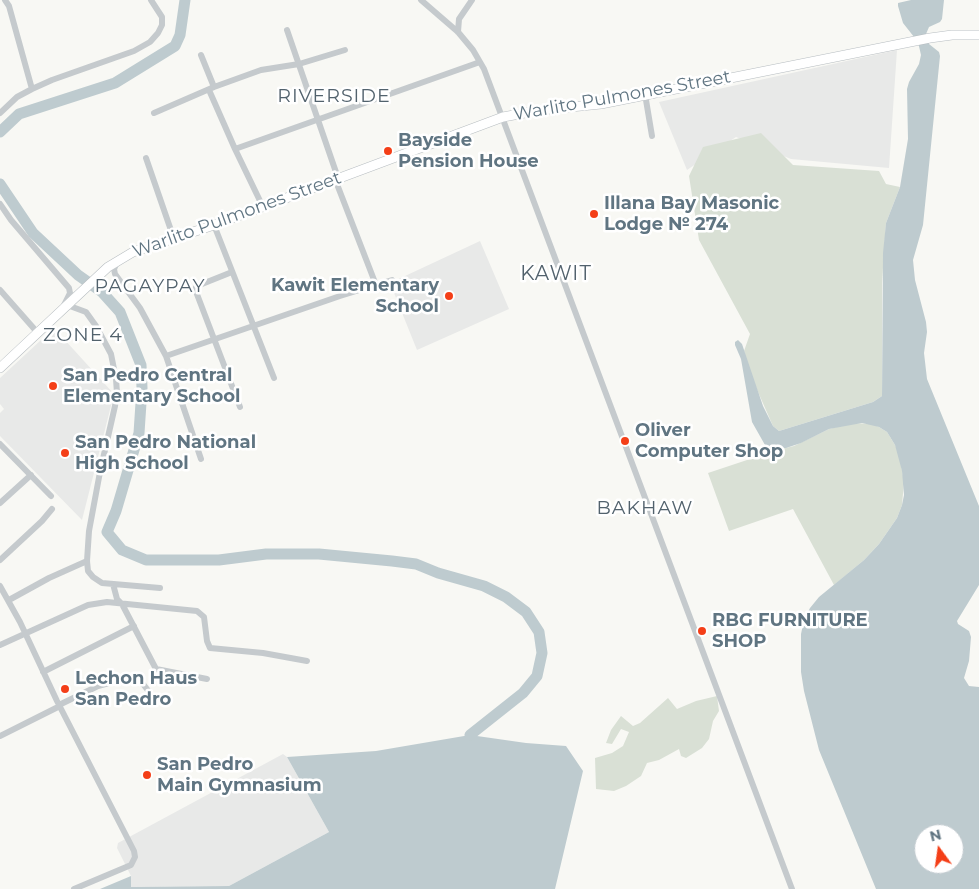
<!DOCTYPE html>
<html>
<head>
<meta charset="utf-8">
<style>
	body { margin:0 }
	#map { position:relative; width:979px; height:889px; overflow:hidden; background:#f8f8f4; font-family:Montserrat,sans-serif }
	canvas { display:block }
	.north { position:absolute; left:914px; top:824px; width:50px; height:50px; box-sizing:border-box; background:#fff; border:1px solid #bfc8cd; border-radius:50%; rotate:346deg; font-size:14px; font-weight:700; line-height:20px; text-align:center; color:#607582 }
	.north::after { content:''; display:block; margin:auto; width:18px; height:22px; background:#f43f18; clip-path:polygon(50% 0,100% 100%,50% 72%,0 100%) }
</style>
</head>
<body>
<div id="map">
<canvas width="979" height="889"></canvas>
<div class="north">N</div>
</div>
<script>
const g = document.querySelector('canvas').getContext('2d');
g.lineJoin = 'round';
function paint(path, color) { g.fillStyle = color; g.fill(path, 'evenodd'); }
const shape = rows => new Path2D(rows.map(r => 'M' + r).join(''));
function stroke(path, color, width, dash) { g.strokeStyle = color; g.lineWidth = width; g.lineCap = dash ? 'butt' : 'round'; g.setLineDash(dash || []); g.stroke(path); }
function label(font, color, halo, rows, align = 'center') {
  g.font = font + ' Montserrat,sans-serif'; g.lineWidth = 5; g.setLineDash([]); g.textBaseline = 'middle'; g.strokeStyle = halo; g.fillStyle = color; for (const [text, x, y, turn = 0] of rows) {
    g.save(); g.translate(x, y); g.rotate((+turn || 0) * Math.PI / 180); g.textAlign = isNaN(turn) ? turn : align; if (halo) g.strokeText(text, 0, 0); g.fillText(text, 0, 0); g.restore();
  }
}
const built = shape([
	[897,50,889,168,791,159,736,137,687,170,659,102],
	[480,241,509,309,417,350,390,283],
	[54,328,114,394,82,520,0,436,0,413,4,409,0,404,0,378],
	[283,754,287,757,329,832,229,886,131,887,131,876,117,848,118,843]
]);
const green = shape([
	[761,133,793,165,879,171,886,184,900,187,886,223,882,283,882,396,873,402,779,431,773,426,751,376,744,351,750,334,699,240,689,176,703,147],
	[852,423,872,424,879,427,887,432,895,445,899,453,904,482,902,505,897,518,879,544,864,560,834,585,793,509,729,531,708,473,777,450,794,446,829,429],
	[717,696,719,711,713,721,709,739,702,748,686,758,681,756,679,749,659,760,647,763,641,776,626,786,614,791,596,789,595,758,612,753,623,746,629,732,621,729,612,744,606,743,611,730,621,716,633,726,640,723,668,698,677,709,696,701]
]);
const water = shape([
	[911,0,944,0,942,19,940,22,929,27,926,34,929,44,939,52,940,56,923,225,913,260,915,280,926,322,927,332,924,353,927,379,979,506,979,585,957,621,958,624,969,631,971,637,969,661,964,678,969,686,979,687,979,889,876,889,819,750,804,691,801,672,801,634,804,620,810,608,819,597,864,560,879,544,897,518,902,505,904,495,902,471,895,445,887,432,879,427,862,423,829,429,801,443,786,448,770,449,765,445,752,422,741,359,735,345,735,342,738,340,742,344,763,406,773,426,779,431,873,402,882,396,883,253,886,223,900,187,908,139,907,89,909,82,919,64,921,55,918,42,903,23,898,6,898,3],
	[924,834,954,834,954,864,924,864],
	[470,735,526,743,566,746,583,771,555,889,100,889,131,876,131,887,229,886,329,832,287,757,376,751]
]);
const river = shape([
	[0,132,19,114,115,83,175,46,180,35,185,0],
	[0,184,33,233,78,275,102,292,120,312,141,365,142,388,139,433,116,511,107,532,122,550,146,560,219,560,266,554,319,554,392,561,416,564,438,573,484,586,506,597,526,612,539,632,542,653,537,676,523,693,470,735]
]);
const street = shape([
	[5,0,9,6,32,89],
	[421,0,458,32,473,50,484,69,792,889],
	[287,30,338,178],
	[458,32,459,19,472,0],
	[201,55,214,87],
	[209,90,235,149,262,205],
	[645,94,652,136],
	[0,113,17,97,32,89,52,80,134,51,150,42,158,33,162,25,162,17,151,0],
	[154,113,214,87,261,70,299,64,345,50],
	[235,149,480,62],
	[146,158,174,239],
	[335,179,376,285],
	[0,204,11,220,69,288,70,293,64,305],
	[214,225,274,378],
	[117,262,114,269,115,274,140,308,166,356,201,459],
	[232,272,197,286,195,289,240,407],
	[0,290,37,332],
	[67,305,86,312,96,326,111,354,116,379,117,393,115,406,100,472,89,531,87,561,88,571,93,577,102,583,160,588],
	[166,356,340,296,392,280],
	[0,444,51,496],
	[0,503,31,475],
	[0,560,42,521,52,509],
	[113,584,117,599,122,604,156,669,207,679],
	[0,586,20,622,57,701,134,851,135,857,131,865,74,889],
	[9,600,49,578,87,561],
	[0,645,88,605,107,602,197,611,204,617,207,641,210,648,263,653,307,661],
	[43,672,134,626],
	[59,705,98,686,124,679,131,680,143,684,150,693],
	[0,736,60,706]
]);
const secondary = shape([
	[0,368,108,267,133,252,214,225,503,117,541,110,601,104,930,38,952,35,979,35]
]);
const markers = [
	[388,151,5,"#f43f18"],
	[594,214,5,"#f43f18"],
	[449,296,5,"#f43f18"],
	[53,386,5,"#f43f18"],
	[625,441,5,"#f43f18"],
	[65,453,5,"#f43f18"],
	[702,631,5,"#f43f18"],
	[65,689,5,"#f43f18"],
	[147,775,5,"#f43f18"]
];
const streetNames = [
	["Warlito Pulmones Street",622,96,-10],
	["Warlito Pulmones Street",237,215,-20]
];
const poiNames = [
	["Bayside",398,141],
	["Pension House",398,162],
	["Illana Bay Masonic",604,204],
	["Lodge № 274",604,225],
	["Kawit Elementary",439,286,"right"],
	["School",439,307,"right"],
	["San Pedro Central",63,376],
	["Elementary School",63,397],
	["Oliver",635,431],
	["Computer Shop",635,452],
	["San Pedro National",75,443],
	["High School",75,464],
	["RBG FURNITURE",712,621],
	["SHOP",712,642],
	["Lechon Haus",75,679],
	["San Pedro",75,700],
	["San Pedro",157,765],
	["Main Gymnasium",157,786]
];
const neighbourhoodNames = [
	["RIVERSIDE",334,96],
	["PAGAYPAY",150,286],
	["ZONE 4",83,335],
	["BAKHAW",645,508]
];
const quarterNames = [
	["KAWIT",556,274]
];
paint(built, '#e8e9e8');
paint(green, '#d9e0d5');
paint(water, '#becbcf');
stroke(river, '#becbcf', 11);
stroke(secondary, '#b7bdc1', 10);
stroke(street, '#c5cacd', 6);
stroke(secondary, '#fff', 9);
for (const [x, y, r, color] of markers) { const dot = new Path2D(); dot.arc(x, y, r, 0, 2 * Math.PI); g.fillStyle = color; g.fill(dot); stroke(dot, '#fff', 2); }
label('18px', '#607582', '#fff', streetNames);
label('bold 18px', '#607582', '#fff', poiNames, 'left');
g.letterSpacing = '1px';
label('19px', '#52626d', '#fff', neighbourhoodNames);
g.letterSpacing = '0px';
g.letterSpacing = '1px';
label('20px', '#52626d', '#fff', quarterNames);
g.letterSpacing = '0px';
</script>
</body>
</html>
